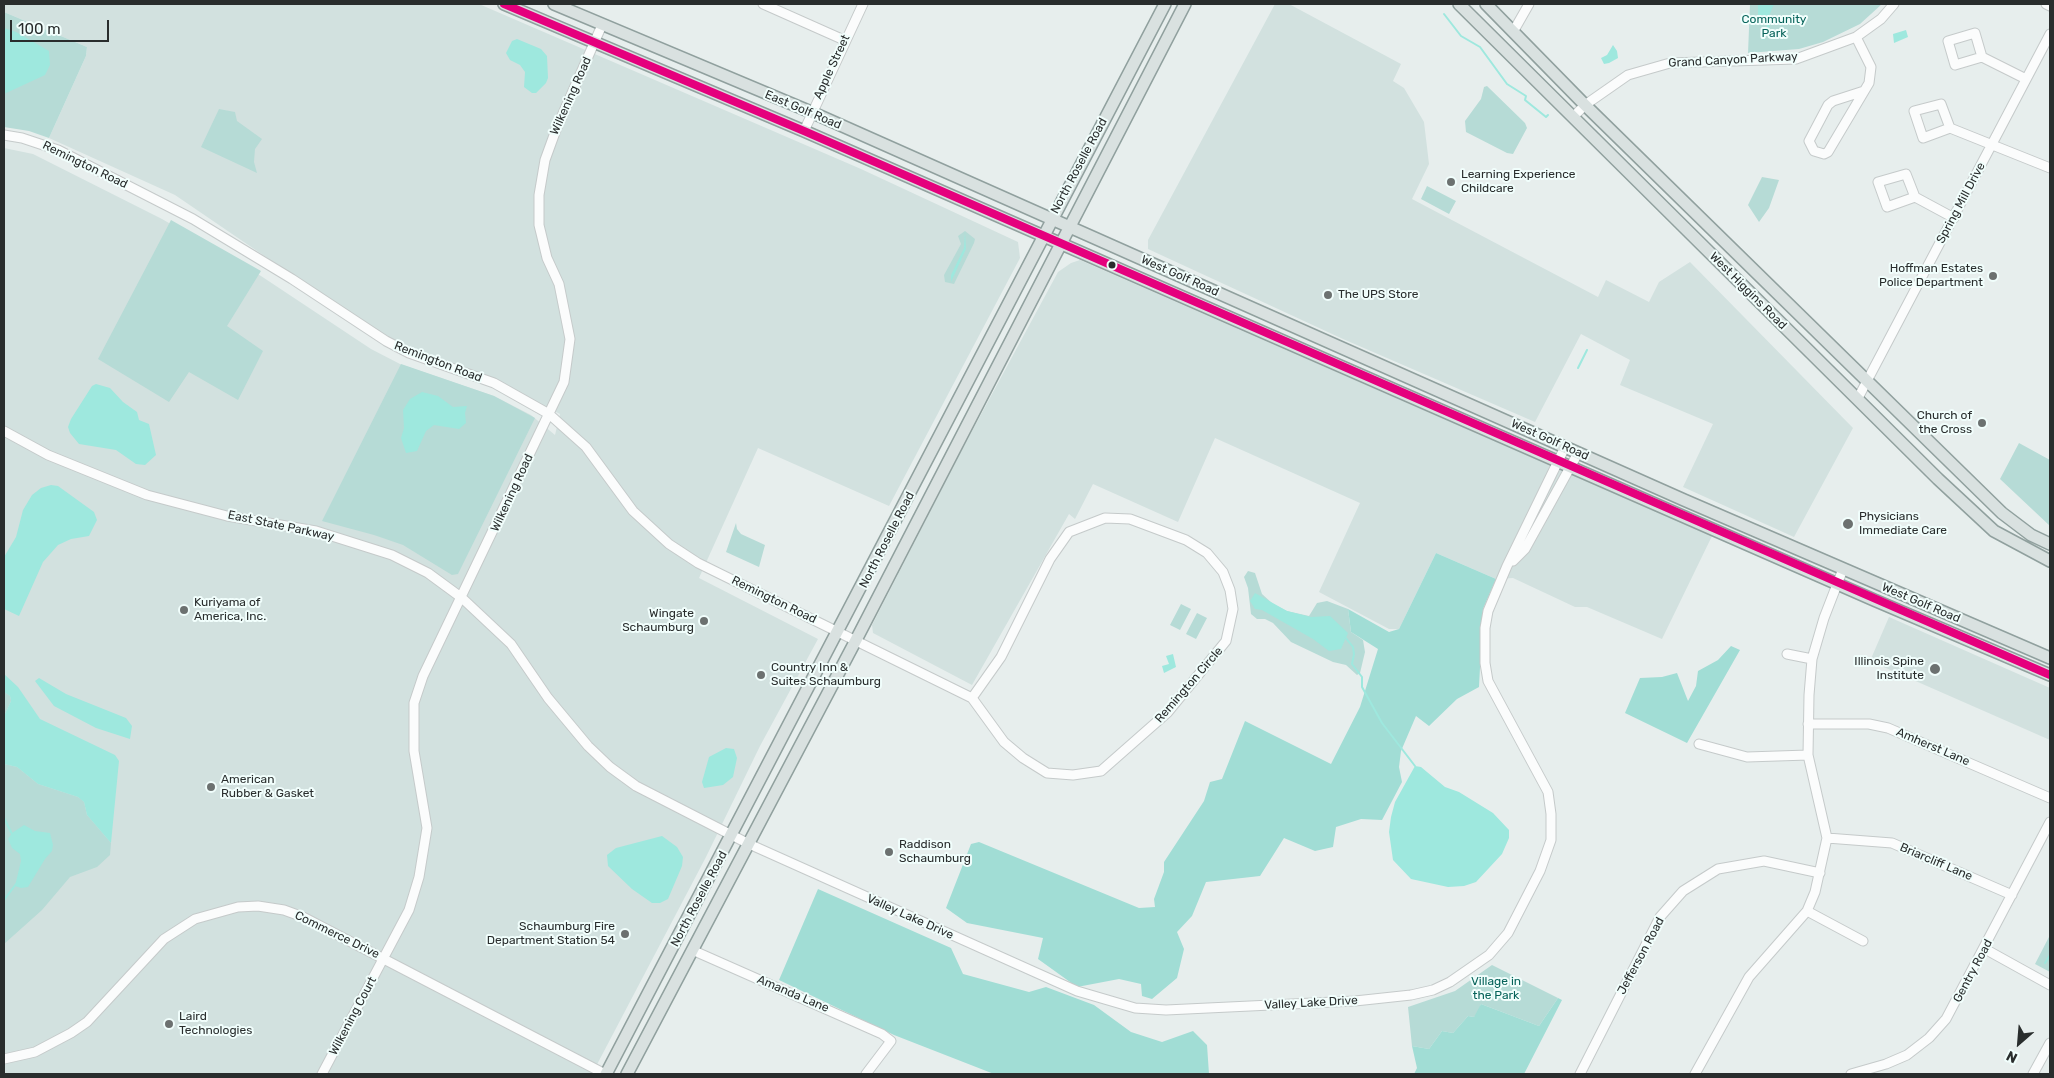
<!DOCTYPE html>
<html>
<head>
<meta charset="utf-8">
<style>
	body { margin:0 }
	#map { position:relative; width:2054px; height:1078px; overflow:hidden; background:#e7eeed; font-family:Rubik,sans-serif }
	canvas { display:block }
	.frame { position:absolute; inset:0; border:5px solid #292d2d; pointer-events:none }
	.north { position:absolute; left:1994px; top:1018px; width:50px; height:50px; -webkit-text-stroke:4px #f1fefc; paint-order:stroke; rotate:207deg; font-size:14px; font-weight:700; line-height:20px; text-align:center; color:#292d2d }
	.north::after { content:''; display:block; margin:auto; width:18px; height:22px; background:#292d2d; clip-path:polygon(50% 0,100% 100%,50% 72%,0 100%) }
	.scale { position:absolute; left:10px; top:20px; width:99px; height:22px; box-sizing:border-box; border:2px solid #292d2d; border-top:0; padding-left:6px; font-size:15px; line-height:18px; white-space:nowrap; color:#292d2d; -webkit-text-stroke:4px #f1fefc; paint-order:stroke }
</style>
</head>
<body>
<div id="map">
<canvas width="2054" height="1078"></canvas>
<div class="frame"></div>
<div class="north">N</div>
<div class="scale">100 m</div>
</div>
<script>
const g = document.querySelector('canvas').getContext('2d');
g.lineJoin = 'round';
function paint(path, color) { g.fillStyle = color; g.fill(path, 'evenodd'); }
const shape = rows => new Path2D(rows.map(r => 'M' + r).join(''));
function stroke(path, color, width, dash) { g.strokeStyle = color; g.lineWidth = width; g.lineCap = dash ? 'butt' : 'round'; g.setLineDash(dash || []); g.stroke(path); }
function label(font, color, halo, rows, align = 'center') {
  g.font = font + ' Rubik,sans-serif'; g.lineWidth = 4; g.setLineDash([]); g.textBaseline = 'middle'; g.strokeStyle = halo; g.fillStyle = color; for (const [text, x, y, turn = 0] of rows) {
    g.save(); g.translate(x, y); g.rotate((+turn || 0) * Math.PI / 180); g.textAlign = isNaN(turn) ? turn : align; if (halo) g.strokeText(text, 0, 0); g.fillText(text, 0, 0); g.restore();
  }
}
const built = shape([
	[4,4,479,4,861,169,1018,242,1020,258,889,506,758,448,699,578,818,639,760,746,706,857,592,1074,4,1074,4,148,33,154,162,219,261,276,371,349,400,364,494,396,531,415,555,435,560,414,494,380,402,346,367,326,175,195,49,138,86,56,87,47,4,12],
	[1275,4,1289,4,1401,64,1393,81,1404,88,1424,122,1429,164,1412,199,1598,297,1606,280,1649,302,1659,282,1690,262,1853,428,1794,537,1683,487,1713,424,1620,385,1630,360,1581,334,1535,422,1343,339,1148,249,1148,240],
	[1080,260,1712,536,1662,639,1587,607,1575,607,1513,578,1496,579,1436,553,1399,629,1389,629,1319,592,1360,503,1215,438,1178,522,1093,484,1075,519,1069,514,972,685,873,633,872,625,958,457,1058,272,1071,263],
	[1889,617,2050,688,2050,740,1870,661]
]);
const green = shape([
	[1750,4,1882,4,1860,24,1823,42,1799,49,1748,53],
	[4,12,87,47,86,56,49,138,29,131,4,127],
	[1487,86,1525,123,1527,128,1513,154,1507,153,1466,132,1465,121,1481,99,1484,87],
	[219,109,235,112,237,121,262,139,255,149,254,162,257,173,201,147],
	[1762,177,1779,180,1769,208,1759,222,1748,205],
	[1427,186,1456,201,1449,214,1421,199],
	[171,220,261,271,227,326,263,351,238,400,189,372,169,402,98,359],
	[965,231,975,239,974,243,954,284,945,282,944,275,961,244,958,236],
	[401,364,494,396,535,418,458,574,452,575,403,545,374,535,322,521],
	[2019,443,2050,460,2050,526,2000,479],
	[736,523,737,529,741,534,765,545,759,567,726,552],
	[1248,571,1255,573,1262,594,1273,604,1287,611,1309,616,1317,603,1327,601,1348,609,1351,632,1363,640,1365,652,1360,673,1357,675,1346,665,1333,662,1291,642,1273,623,1265,619,1257,619,1251,614,1248,588,1244,577],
	[1181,604,1191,609,1180,630,1170,625],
	[1197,613,1207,618,1196,639,1186,634],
	[4,692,10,696,11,701,4,716],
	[4,764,17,767,38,784,78,797,84,802,87,815,111,843,110,855,97,867,70,877,42,910,4,944],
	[2050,935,2050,972,2035,964],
	[1492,965,1558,998,1539,1026,1481,1004,1478,1013,1474,1017,1468,1016,1453,1033,1442,1031,1429,1049,1412,1046,1408,1007,1455,991]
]);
const forest = shape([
	[1436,553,1496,579,1483,609,1479,687,1457,699,1429,726,1416,716,1401,751,1399,767,1402,782,1382,820,1361,819,1336,827,1333,847,1315,851,1284,838,1260,876,1206,882,1192,916,1177,932,1184,949,1177,978,1152,999,1142,996,1141,984,1119,979,1077,987,1038,959,1043,938,967,923,946,908,971,844,979,842,1139,908,1155,907,1154,899,1164,872,1164,862,1204,801,1210,782,1222,779,1245,721,1331,764,1360,707,1378,649,1351,632,1348,609,1389,632,1399,629],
	[1731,646,1740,650,1687,743,1625,713,1640,678,1662,677,1677,673,1688,701,1696,686,1698,671,1718,660],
	[818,889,951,948,963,974,1029,992,1046,987,1094,1005,1131,1032,1162,1042,1193,1031,1207,1045,1209,1074,994,1074,894,1035,779,980],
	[1558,998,1562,1000,1524,1074,1414,1074,1417,1068,1412,1046,1429,1049,1442,1031,1453,1033,1468,1016,1474,1017,1481,1004,1539,1026]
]);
const water = shape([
	[1758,4,1774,4,1769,16,1758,15],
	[4,28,16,32,49,51,50,65,45,75,4,94],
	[1906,30,1908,37,1894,43,1893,34],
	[517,39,541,49,547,56,548,78,546,83,536,93,532,93,524,87,525,72,520,65,510,60,506,53,512,41],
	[1613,45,1617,51,1618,58,1609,63,1604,64,1601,58,1607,55],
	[965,232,966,249,951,282,951,275,964,248],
	[96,384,110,388,123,402,137,412,139,420,149,424,156,455,145,465,136,464,116,450,79,444,70,433,68,427,71,419,92,386],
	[422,392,438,396,453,407,467,406,465,413,466,423,459,429,434,425,426,431,417,451,406,453,401,438,404,428,403,410,410,399],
	[51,485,58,486,94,512,97,520,89,536,71,539,58,545,43,562,19,616,4,609,4,557,16,537,23,510,32,495,41,488],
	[1255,593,1287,611,1311,617,1330,616,1348,633,1341,649,1329,651,1313,639,1262,610,1255,609,1250,601],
	[1173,654,1176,667,1164,673,1162,666,1169,664,1166,656],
	[4,674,18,687,40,719,115,755,119,761,111,843,87,815,84,802,78,797,38,784,17,767,4,764,4,716,11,701,10,696,4,692],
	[39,678,66,694,126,718,132,726,130,739,96,728,54,706,35,681],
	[726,748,734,749,737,758,733,777,723,785,704,788,702,782,709,757],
	[1415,766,1421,767,1445,787,1459,792,1493,813,1509,830,1509,838,1502,854,1476,882,1464,886,1448,887,1411,879,1393,860,1389,832,1391,817,1395,802],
	[24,825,35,831,50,833,53,845,52,851,45,859,28,887,21,888,15,886,21,861,20,854,12,848,8,839,12,833],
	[662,836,677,847,683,857,682,866,668,899,660,903,652,903,632,889,608,866,607,855,616,848]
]);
const stream = shape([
	[1444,14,1461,36,1480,47,1507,84,1526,96,1525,100,1546,117,1548,115],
	[1763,39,1767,32,1769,22,1766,14],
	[1578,368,1587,350],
	[1345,637,1353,647,1354,654,1352,664,1362,677,1362,687,1382,723,1415,766],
	[4,818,12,834],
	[4,900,16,884],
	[2045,963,2050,955]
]);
const minor = shape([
	[763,4,844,40],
	[2046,4,2050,6],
	[1513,32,1529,4],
	[1856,37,1871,67,1869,83,1828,152,1824,154,1814,151,1809,141,1828,105,1833,101,1864,91],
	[1982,57,1975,33,1948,41,1955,65,1982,57,2026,79],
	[1573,117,1585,105,1628,75,1670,63,1796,59,1856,37,1881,19,1894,4],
	[1950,128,1941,104,1914,111,1923,138,1950,128,2050,168],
	[804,131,863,4],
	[4,135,22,138,58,150,193,219,292,279,386,341,409,353,494,383,549,414,586,447,633,511,669,544,698,563,972,698,1004,742,1023,758,1047,773,1073,775,1101,771,1168,712,1226,641,1233,609,1230,590,1223,572,1207,553,1186,540,1130,519,1105,518,1069,532,1050,559,1001,657,972,698],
	[1915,197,1887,207,1878,182,1906,174,1915,197,1954,218],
	[1858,398,2050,34],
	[4,431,48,455,147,495,227,516,316,531,392,555,428,573,462,598,511,644,548,698,588,746,610,767,636,786,749,844,1077,991,1135,1008,1166,1010,1355,1001,1411,995,1433,990,1450,982,1489,955,1508,933,1540,871,1551,840,1551,814,1548,792,1488,681,1485,663,1485,628,1488,611,1507,566,1565,447],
	[1513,561,1525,549,1578,453],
	[1787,654,1812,659],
	[1808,724,1869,724,1888,728,2050,798],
	[1699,744,1747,757,1808,755],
	[1827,838,1892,843,2012,895],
	[1807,911,1863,941],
	[1985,949,2050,985],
	[692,950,882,1034,891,1041,866,1074],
	[4,1059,35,1052,71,1033,87,1022,164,939,195,919,238,907,258,906,284,910,303,917,605,1074],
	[322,1074,409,910,419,877,427,828,414,751,414,703,423,676,564,382,570,339,559,284,547,258,539,225,539,195,545,160,557,127,602,25],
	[1580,1074,1660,917,1683,891,1718,869,1764,861,1820,873],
	[1695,1074,1749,977,1807,911,1815,892,1827,838,1808,755,1809,695,1812,659,1824,618,1843,569],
	[1851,1074,1886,1064,1907,1055,1929,1038,1946,1019,2050,822],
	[2033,1074,2050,1043]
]);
const major = shape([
	[504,4,804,131,1874,600,2050,675],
	[554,4,811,112,1684,500,2050,658],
	[1459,4,1938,479,1994,531,2050,561],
	[1486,4,1585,105,2002,513,2031,535,2050,544],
	[606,1074,1165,4],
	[627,1074,856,640,1185,4]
]);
const bus1 = shape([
	[504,4,804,131,2050,675]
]);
const markers = [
	[1451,182,5,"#6c7170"],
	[1112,265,4.5,"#292d2d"],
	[1993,276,5,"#6c7170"],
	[1328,295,5,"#6c7170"],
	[1982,423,5,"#6c7170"],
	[1848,524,6,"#6c7170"],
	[184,610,5,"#6c7170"],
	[704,621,5,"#6c7170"],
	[1935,669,6,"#6c7170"],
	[761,675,5,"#6c7170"],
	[211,787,5,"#6c7170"],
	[889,852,5,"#6c7170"],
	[625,934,5,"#6c7170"],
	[169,1024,5,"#6c7170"]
];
const parkNames = [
	["Community",1774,20],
	["Park",1774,34],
	["Village in",1496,982],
	["the Park",1496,996]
];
const streetNames = [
	["Grand Canyon Parkway",1733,60,-3],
	["Apple Street",832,67,-65],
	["Wilkening Road",571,96,-66],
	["East Golf Road",803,110,23],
	["Remington Road",85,165,26],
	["North Roselle Road",1079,166,-62],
	["Spring Mill Drive",1961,203,-62],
	["West Golf Road",1180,276,24],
	["West Higgins Road",1748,291,45],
	["Remington Road",438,362,21],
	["West Golf Road",1550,440,24],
	["Wilkening Road",512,493,-65],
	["East State Parkway",281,526,12],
	["North Roselle Road",887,540,-63],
	["Remington Road",774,600,26],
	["West Golf Road",1921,603,23],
	["Remington Circle",1189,685,-49],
	["Amherst Lane",1933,747,23],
	["Briarcliff Lane",1936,862,23],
	["North Roselle Road",699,899,-62],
	["Valley Lake Drive",910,917,24],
	["Commerce Drive",337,935,26],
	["Jefferson Road",1641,956,-62],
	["Gentry Road",1973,971,-62],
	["Amanda Lane",793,994,23],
	["Valley Lake Drive",1311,1003,-3],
	["Wilkening Court",353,1016,-62]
];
const poiNames = [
	["Learning Experience",1461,175],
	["Childcare",1461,189],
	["Hoffman Estates",1983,269,"right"],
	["Police Department",1983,283,"right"],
	["The UPS Store",1338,295],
	["Church of",1972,416,"right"],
	["the Cross",1972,430,"right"],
	["Physicians",1859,517],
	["Immediate Care",1859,531],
	["Kuriyama of",194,603],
	["America, Inc.",194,617],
	["Wingate",694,614,"right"],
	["Schaumburg",694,628,"right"],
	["Illinois Spine",1924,662,"right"],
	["Institute",1924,676,"right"],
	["Country Inn &",771,668],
	["Suites Schaumburg",771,682],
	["American",221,780],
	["Rubber & Gasket",221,794],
	["Raddison",899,845],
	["Schaumburg",899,859],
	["Schaumburg Fire",615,927,"right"],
	["Department Station 54",615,941,"right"],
	["Laird",179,1017],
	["Technologies",179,1031]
];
paint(built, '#d2e1df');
paint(green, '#b6dbd6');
paint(forest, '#a1ddd5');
paint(water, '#9ee8de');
stroke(stream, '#9ee8de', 2);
stroke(minor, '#c5caca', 11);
stroke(major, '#90a09e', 14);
stroke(minor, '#fbfcfc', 9);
stroke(major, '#d9e1e0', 11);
stroke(bus1, '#e5007d', 8);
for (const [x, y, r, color] of markers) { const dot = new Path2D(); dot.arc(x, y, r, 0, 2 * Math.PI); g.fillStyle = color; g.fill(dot); stroke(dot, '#f1fefc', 2); }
label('12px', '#06635a', '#f1fefc', parkNames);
label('12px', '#292d2d', '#f1fefc', streetNames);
label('12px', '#292d2d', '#f1fefc', poiNames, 'left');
</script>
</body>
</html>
